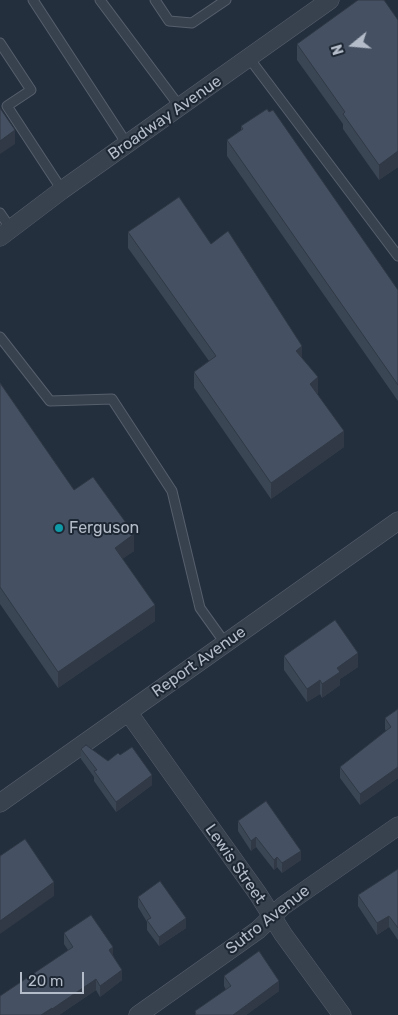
<!DOCTYPE html>
<html>
<head>
<meta charset="utf-8">
<style>
	body { margin:0 }
	#map { position:relative; width:398px; height:1015px; overflow:hidden; background:#242f3e; font-family:Rubik,sans-serif }
	canvas { display:block }
	.north { position:absolute; left:328px; top:20px; width:50px; height:50px; -webkit-text-stroke:4px #1d2633; paint-order:stroke; rotate:253deg; font-size:14px; font-weight:700; line-height:20px; text-align:center; color:#b4bcc9 }
	.north::after { content:''; display:block; margin:auto; width:18px; height:22px; background:#b4bcc9; clip-path:polygon(50% 0,100% 100%,50% 72%,0 100%) }
	.scale { position:absolute; left:20px; top:972px; width:64px; height:22px; box-sizing:border-box; border:2px solid #b4bcc9; border-top:0; padding-left:6px; font-size:15px; line-height:18px; white-space:nowrap; color:#b4bcc9; -webkit-text-stroke:4px #1d2633; paint-order:stroke }
</style>
</head>
<body>
<div id="map">
<canvas width="398" height="1015"></canvas>
<div class="north">N</div>
<div class="scale">20 m</div>
</div>
<script>
const g = document.querySelector('canvas').getContext('2d');
g.lineJoin = 'round';
const shape = rows => new Path2D(rows.map(r => 'M' + r).join(''));
function stroke(path, color, width, dash) { g.strokeStyle = color; g.lineWidth = width; g.lineCap = dash ? 'butt' : 'round'; g.setLineDash(dash || []); g.stroke(path); }
function paint(path, color) { g.fillStyle = color; g.fill(path, 'evenodd'); }
function label(font, color, halo, rows, align = 'center') {
  g.font = font + ' Rubik,sans-serif'; g.lineWidth = 4; g.setLineDash([]); g.textBaseline = 'middle'; g.strokeStyle = halo; g.fillStyle = color; for (const [text, x, y, turn = 0] of rows) {
    g.save(); g.translate(x, y); g.rotate((+turn || 0) * Math.PI / 180); g.textAlign = isNaN(turn) ? turn : align; if (halo) g.strokeText(text, 0, 0); g.fillText(text, 0, 0); g.restore();
  }
}
const service = shape([
	[33,0,127,144],
	[100,0,180,107],
	[155,0,169,21,192,23,226,0],
	[0,43,31,90,7,106,62,190],
	[249,58,398,256],
	[0,213,11,229],
	[0,337,50,401,112,399,172,491,200,608,225,643]
]);
const minor = shape([
	[0,237,62,190,330,0],
	[128,712,258,894,283,934,342,1015],
	[0,803,398,521],
	[138,1015,258,930,283,906,398,826]
]);
const wall = shape([
	[398,20,398,167,379,180,343,129,343,124,297,60,297,44],
	[241,126,398,290,398,401,227,156,227,140,241,130],
	[128,232,211,244,302,358,318,393,317,394,344,447,271,499,194,388,194,372,209,361,128,248],
	[0,383,74,490,134,551,122,559,155,621,58,688,0,604],
	[284,656,358,667,340,679,340,685,322,698,320,694,307,702,284,670],
	[398,709,398,778,360,805,340,778,340,767,386,731,385,729,385,718],
	[81,749,108,761,152,785,116,812,94,781,94,777,81,759],
	[238,821,301,860,282,873,277,867,274,870,256,847,251,851,238,831],
	[398,869,398,940,389,927,377,935,358,906,358,895],
	[138,897,186,928,159,946,147,930,147,922,138,907],
	[64,933,113,955,122,980,100,997,96,990,59,1015,0,1015,68,950,64,944],
	[224,976,279,991,246,1015,195,1015,195,1011,226,990,224,986]
]);
const shadedWall = shape([
	[15,130,15,144,0,154,0,141],
	[398,151,398,167,379,180,379,165],
	[302,346,302,362,296,351],
	[318,377,318,393,310,400,310,384],
	[344,431,344,447,271,499,271,483],
	[134,534,134,551,115,564,115,548],
	[155,605,155,621,58,688,58,672],
	[358,653,358,667,340,679,340,685,322,698,322,684,337,668],
	[320,680,320,694,307,702,307,689],
	[398,767,398,778,360,805,360,794],
	[152,775,152,785,116,812,116,802],
	[256,837,256,847,251,851,251,841],
	[301,851,301,860,282,873,282,863],
	[277,857,277,867,274,870,274,860],
	[54,882,54,896,0,934,0,921],
	[389,916,389,927,377,935,377,923],
	[186,918,186,928,159,946,159,937],
	[113,947,113,958,109,950],
	[122,970,122,980,100,997,100,986],
	[96,979,96,990,59,1015,52,1015,52,1009],
	[279,981,279,991,246,1015,233,1015],
	[52,1008,52,1015,41,1015]
]);
const building = shape([
	[358,0,384,0,398,20,398,151,379,165,343,114,345,112,297,44,358,0],
	[0,108,15,130,0,141,0,108],
	[267,109,269,112,273,110,398,290,398,385,227,140,243,129,241,126,267,109],
	[179,197,211,244,228,231,302,346,296,351,318,377,310,384,344,431,271,483,194,372,216,356,128,232,179,197],
	[0,383,74,490,93,477,134,534,115,548,155,605,58,672,0,587,0,383],
	[335,620,358,653,337,668,340,672,322,684,320,680,307,689,284,656,335,620],
	[398,709,398,767,360,794,340,767,391,727,385,718,398,709],
	[86,745,108,761,118,753,120,755,132,747,152,775,116,802,94,771,97,770,81,749,86,745],
	[266,801,301,851,282,863,277,857,274,860,256,837,251,841,238,821,266,801],
	[25,839,54,882,0,921,0,856,25,839],
	[398,869,398,928,389,916,377,923,358,895,398,869],
	[160,881,186,918,159,937,147,920,151,918,138,897,160,881],
	[91,915,113,947,109,950,122,970,100,986,96,979,52,1009,52,1008,41,1015,0,1015,0,996,73,947,64,933,91,915],
	[259,951,279,981,233,1015,195,1015,196,1014,195,1011,231,986,224,976,259,951]
]);
const markers = [
	[59,528,5,"#0f9aa8"]
];
const streetNames = [
	["Broadway Avenue",165,118,-35],
	["Report Avenue",199,662,-35],
	["Lewis Street",235,864,55],
	["Sutro Avenue",268,920,-38]
];
const poiNames = [
	["Ferguson",69,528]
];
stroke(service, '#565f6c', 11);
stroke(minor, '#565f6c', 19);
stroke(service, '#38414e', 9);
stroke(minor, '#38414e', 18);
paint(wall, '#3b4654');
paint(shadedWall, '#303945');
paint(building, '#455162');
stroke(building, '#303945', 1);
for (const [x, y, r, color] of markers) { const dot = new Path2D(); dot.arc(x, y, r, 0, 2 * Math.PI); g.fillStyle = color; g.fill(dot); stroke(dot, '#1d2633', 2); }
label('16px', '#b4bcc9', '#1d2633', streetNames);
label('16px', '#b4bcc9', '#1d2633', poiNames, 'left');
</script>
</body>
</html>
